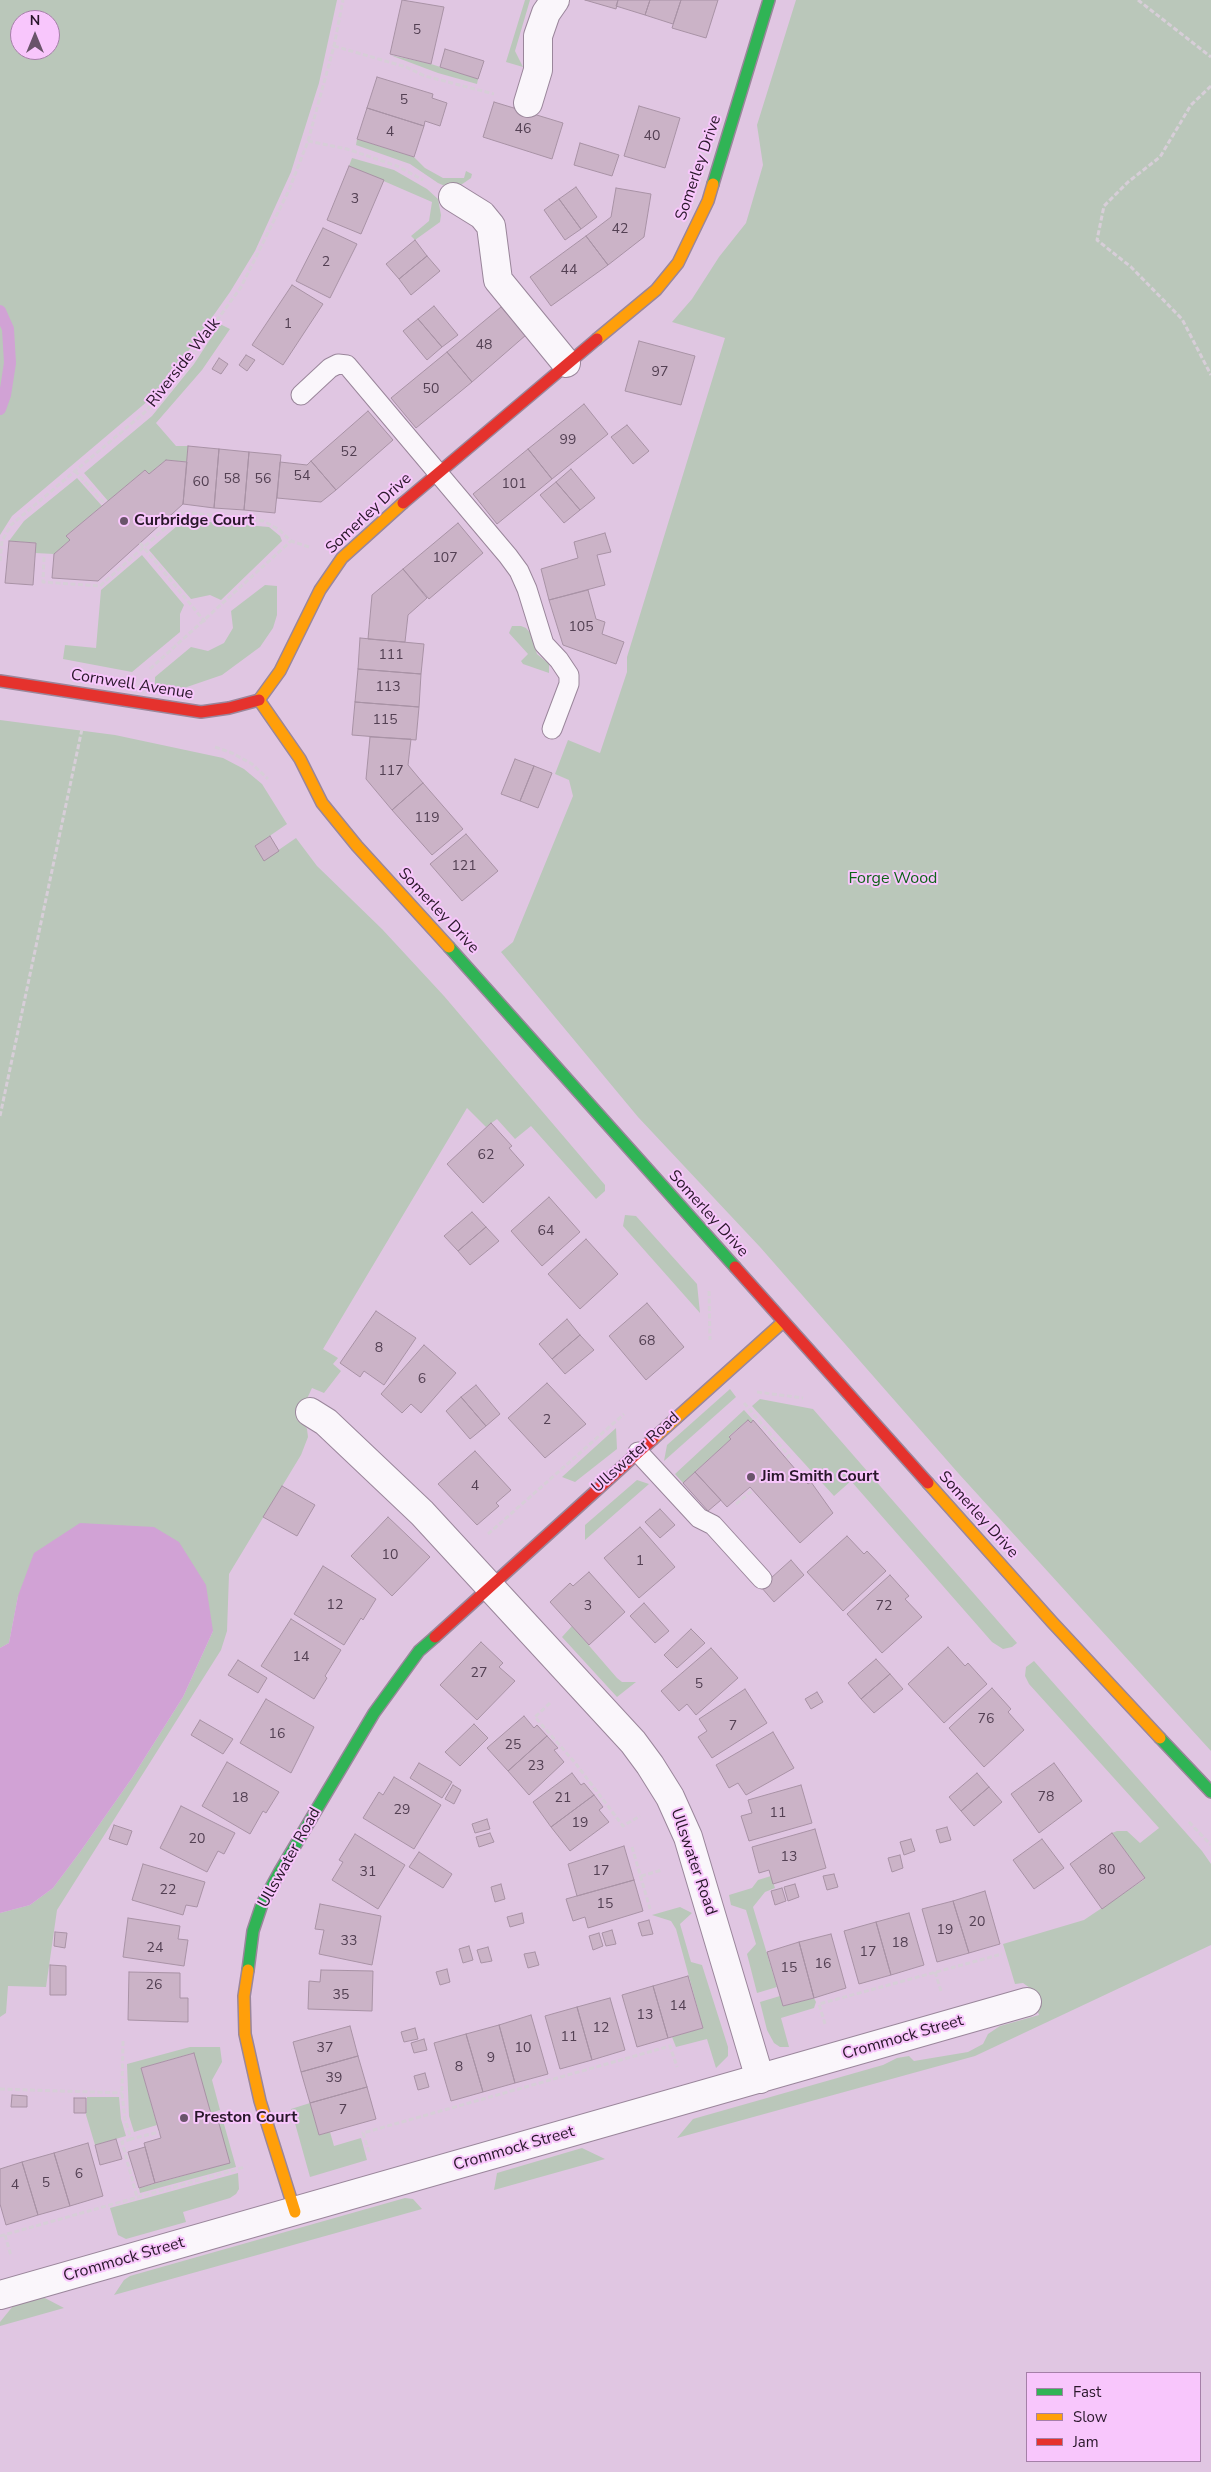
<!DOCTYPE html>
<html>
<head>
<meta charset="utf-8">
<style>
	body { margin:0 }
	#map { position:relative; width:1211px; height:2472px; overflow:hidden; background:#e0c6e2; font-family:"Nunito Sans",sans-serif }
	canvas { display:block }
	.legend { position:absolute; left:1026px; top:2372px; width:175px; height:90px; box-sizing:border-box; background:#f8c6fc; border:1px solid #a580a8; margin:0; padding:6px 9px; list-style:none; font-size:15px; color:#29172a }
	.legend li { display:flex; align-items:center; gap:10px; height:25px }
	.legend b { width:25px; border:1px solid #a580a8 }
	.north { position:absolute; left:10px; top:10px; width:50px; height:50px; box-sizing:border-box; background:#f8c6fc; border:1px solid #a580a8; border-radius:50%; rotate:0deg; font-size:14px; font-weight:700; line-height:20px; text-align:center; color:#29172a }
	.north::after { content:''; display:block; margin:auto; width:18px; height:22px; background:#69546a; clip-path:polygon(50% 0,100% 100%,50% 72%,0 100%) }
</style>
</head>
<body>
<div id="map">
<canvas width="1211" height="2472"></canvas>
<ul class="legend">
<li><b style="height:6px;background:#30b455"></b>Fast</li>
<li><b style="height:6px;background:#ff9f0a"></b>Slow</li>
<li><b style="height:6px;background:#e5322d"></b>Jam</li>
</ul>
<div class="north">N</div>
</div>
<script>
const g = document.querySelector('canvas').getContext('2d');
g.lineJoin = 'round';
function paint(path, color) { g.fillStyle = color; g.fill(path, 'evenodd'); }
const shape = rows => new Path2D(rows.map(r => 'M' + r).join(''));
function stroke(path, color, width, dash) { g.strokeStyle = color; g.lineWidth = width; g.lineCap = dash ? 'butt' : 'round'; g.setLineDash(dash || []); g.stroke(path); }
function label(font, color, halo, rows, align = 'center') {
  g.font = font + ' "Nunito Sans",sans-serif'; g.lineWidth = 4; g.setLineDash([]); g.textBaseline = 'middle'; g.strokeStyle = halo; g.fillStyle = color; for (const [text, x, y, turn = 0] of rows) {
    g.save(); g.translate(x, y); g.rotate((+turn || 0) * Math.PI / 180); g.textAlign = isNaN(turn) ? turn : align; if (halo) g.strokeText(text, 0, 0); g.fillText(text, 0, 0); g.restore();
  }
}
const green = shape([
	[0,0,337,0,319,83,291,172,255,251,230,292,177,367,149,400,12,516,0,535],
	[20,20,50,20,50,50,20,50],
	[525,0,530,0,515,51,523,67,506,62],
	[796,0,1211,0,1211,1751,959,1474,760,1247,638,1117,501,952,513,942,573,796,569,780,555,774,568,740,600,753,627,672,627,657,725,338,672,322,692,299,719,257,746,223,763,165,757,125],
	[390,55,431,64,478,79,477,84,438,73],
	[357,139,414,157,425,168,443,178,464,178,466,171,472,174,471,178,458,187,447,187,438,183,410,164,356,145],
	[352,158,394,170,427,189,438,199,441,215,440,222,415,240,411,236,429,221,432,202,349,166],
	[220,324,230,329,202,370,156,423,176,446,188,446,187,462,166,460,149,474,145,470,108,501,84,473,152,416,194,364],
	[77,478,102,506,66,536,70,540,54,554,35,553,36,543,9,541,24,521],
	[184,520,269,527,280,536,282,541,221,600,210,595,191,599,149,550],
	[142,555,184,605,180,614,180,632,132,672,63,659,65,645,96,648,101,590],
	[265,585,277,586,277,615,273,628,260,647,222,675,184,688,155,687,155,677,191,647,208,651,224,643,233,628,231,611],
	[512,626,521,626,526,628,531,634,537,654,549,664,549,673,523,664,521,661,528,654,509,633],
	[0,720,115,735,223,758,244,769,262,784,287,824,255,846,264,860,296,838,317,866,382,929,444,996,605,1185,605,1191,596,1199,531,1126,515,1139,497,1119,486,1127,467,1108,323,1349,338,1358,333,1364,341,1371,324,1393,312,1388,297,1420,304,1424,307,1429,308,1437,301,1455,229,1574,227,1631,221,1650,57,1910,46,1987,8,1986,6,2013,0,2017,0,1913,30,1905,53,1888,80,1852,132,1778,183,1697,213,1631,18,1596,9,1643,0,1648],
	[625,1215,636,1216,697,1284,700,1313,623,1226],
	[730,1389,736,1397,664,1461,667,1445],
	[760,1399,813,1409,1017,1643,1012,1647,1003,1649,992,1642,851,1481,834,1496,752,1406],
	[744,1410,753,1420,751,1423,748,1420,729,1436,731,1439,683,1483,675,1474],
	[616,1428,617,1449,575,1482,562,1477],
	[637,1480,649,1484,585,1540,585,1525],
	[572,1626,617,1678,622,1682,636,1682,617,1697,562,1637],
	[1034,1661,1202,1851,1211,1864,1211,1945,975,2056,677,2138,693,2119,883,2065,897,2058,909,2056,914,2061,968,2052,983,2044,988,2034,1000,2026,1039,2015,1030,1988,1023,1983,1015,1984,1003,1944,1084,1920,1145,1879,1112,1833,1117,1831,1127,1831,1140,1843,1159,1828,1029,1684,1025,1676,1026,1667],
	[771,1876,775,1888,765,1892,753,1907,777,1987,757,1993,747,1954,756,1944,746,1910,731,1905,729,1895,752,1888,758,1880],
	[680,1907,692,1913,680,1924,691,1962,702,1965,728,2047,728,2056,716,2068,707,2039,676,2047,672,2037,703,2028,676,1929,671,1921,652,1915],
	[780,1996,783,2006,814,1998,816,2002,814,2008,781,2018,789,2047,780,2047,774,2043,767,2030,760,2002],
	[190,2047,220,2047,222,2062,212,2080,220,2110,210,2113,193,2053,141,2068,157,2125,134,2132,129,2116,127,2064],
	[87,2097,119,2097,121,2119,126,2136,95,2145,86,2115],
	[310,2103,319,2135,330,2132,334,2146,361,2138,367,2160,310,2177,291,2109],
	[222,2117,236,2167,140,2193,139,2188,229,2163,218,2120],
	[582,2148,605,2159,494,2190,497,2173],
	[238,2173,239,2189,236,2194,230,2198,183,2212,186,2222,126,2239,118,2235,110,2208],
	[405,2198,413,2199,422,2209,114,2295,124,2280,130,2276],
	[43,2297,64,2308,0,2326,0,2322,13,2306]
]);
const water = shape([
	[80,1523,154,1527,179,1542,206,1585,213,1631,183,1697,132,1778,80,1852,53,1888,30,1905,0,1913,0,1648,9,1643,18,1596,34,1553]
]);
const stream = shape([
	[0,311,8,329,10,363,5,395,0,409]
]);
const building = shape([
	[402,0,444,7,431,64,390,54,402,0],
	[585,0,618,0,616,9,585,0],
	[618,0,650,0,645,15,616,6,618,0],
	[650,0,681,0,673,24,645,15,650,0],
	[681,0,718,0,706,38,672,28,681,0],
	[445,49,484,61,478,79,440,67,445,49],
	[377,77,433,94,432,98,447,103,440,126,425,121,424,126,367,108,377,77],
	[494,102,563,123,552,159,483,137,494,102],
	[639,106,680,118,665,168,624,156,639,106],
	[367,108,424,126,414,157,357,139,367,108],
	[580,143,619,155,612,176,574,165,580,143],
	[349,166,384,180,361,234,327,220,349,166],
	[576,187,597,217,581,229,559,199,576,187],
	[616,188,651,194,644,237,608,265,586,236,611,217,616,188],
	[559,199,581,229,565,240,544,210,559,199],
	[323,228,357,244,330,298,296,281,323,228],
	[586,236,608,265,551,306,530,277,586,236],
	[415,240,427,256,399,279,386,264,415,240],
	[427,256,440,271,411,295,399,279,427,256],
	[292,285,323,304,283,365,252,345,292,285],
	[434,306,458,335,442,347,418,319,434,306],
	[501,307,526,335,472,382,447,352,501,307],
	[418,319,442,347,427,360,403,331,418,319],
	[639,341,695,356,681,405,625,391,639,341],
	[447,352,472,382,416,428,391,398,447,352],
	[246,355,255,360,247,371,239,365,246,355],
	[219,358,228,364,221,374,212,369,219,358],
	[584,404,608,434,552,479,528,449,584,404],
	[368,411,393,440,336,490,311,461,368,411],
	[627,425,649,451,633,464,611,437,627,425],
	[188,446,219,449,214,508,183,504,188,446],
	[219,449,249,452,244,510,214,508,219,449],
	[528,449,552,479,497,524,473,494,528,449],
	[249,452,281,455,275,513,244,510,249,452],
	[166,460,187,462,183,504,98,581,52,578,54,554,70,540,66,536,145,470,149,474,166,460],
	[311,461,336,490,321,502,277,498,280,462,307,465,311,461],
	[571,469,595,498,580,510,556,482,571,469],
	[556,482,580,510,564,523,540,495,556,482],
	[458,523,483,553,429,599,403,569,458,523],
	[605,533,611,552,597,555,605,585,549,600,541,569,578,558,574,542,605,533],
	[9,541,36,543,33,585,5,583,9,541],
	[403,569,427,598,408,615,405,642,368,639,372,595,403,569],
	[588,590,596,619,605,622,602,634,624,642,616,664,563,645,549,600,588,590],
	[360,638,424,644,421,674,358,669,360,638],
	[358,669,421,674,419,707,355,702,358,669],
	[355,702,419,707,416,740,352,735,355,702],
	[370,737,411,739,408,765,423,783,392,810,366,779,370,737],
	[515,759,534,766,520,801,501,794,515,759],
	[534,766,552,773,538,808,520,801,534,766],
	[423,783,463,829,432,855,392,810,423,783],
	[466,834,498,871,462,901,430,864,466,834],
	[270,836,279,851,264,861,255,846,270,836],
	[491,1123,512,1146,509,1148,524,1165,483,1203,447,1164,491,1123],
	[549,1197,580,1232,542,1266,511,1231,549,1197],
	[472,1212,486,1227,458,1251,444,1236,472,1212],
	[486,1227,499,1241,470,1265,458,1251,486,1227],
	[586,1239,618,1274,580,1309,548,1274,586,1239],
	[647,1303,684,1347,646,1380,609,1336,647,1303],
	[376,1311,416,1338,384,1385,364,1371,360,1377,340,1363,376,1311],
	[567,1319,580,1335,552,1359,539,1344,567,1319],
	[580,1335,594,1350,565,1374,552,1359,580,1335],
	[424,1345,456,1373,421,1413,411,1404,402,1413,381,1394,424,1345],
	[547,1383,586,1424,545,1458,508,1418,547,1383],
	[476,1385,500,1414,486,1426,461,1397,476,1385],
	[461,1397,486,1426,470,1439,446,1411,461,1397],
	[748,1420,751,1423,753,1420,808,1484,811,1482,833,1513,800,1543,750,1487,727,1507,695,1472,731,1439,729,1437,748,1420],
	[475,1451,511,1490,496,1503,499,1506,477,1525,438,1484,475,1451],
	[695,1472,721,1500,708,1511,683,1483,695,1472],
	[282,1486,315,1505,297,1536,263,1517,282,1486],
	[660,1509,675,1525,660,1538,645,1522,660,1509],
	[388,1517,430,1557,392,1596,351,1556,388,1517],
	[640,1527,675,1567,639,1598,604,1558,640,1527],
	[847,1536,864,1554,867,1551,886,1571,843,1611,807,1572,847,1536],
	[791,1560,804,1575,774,1602,761,1587,791,1560],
	[323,1566,376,1599,363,1620,361,1618,344,1645,294,1614,323,1566],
	[589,1572,625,1612,589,1645,550,1602,570,1583,573,1586,589,1572],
	[890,1575,909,1596,905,1599,922,1617,882,1653,847,1614,890,1575],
	[644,1603,669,1631,655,1643,630,1616,644,1603],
	[291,1619,341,1650,325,1676,327,1678,314,1699,261,1666,291,1619],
	[691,1629,705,1643,677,1668,664,1655,691,1629],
	[481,1642,503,1663,499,1667,515,1681,477,1720,440,1685,481,1642],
	[948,1647,965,1666,968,1663,987,1684,944,1723,908,1684,948,1647],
	[711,1648,738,1678,696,1715,687,1704,679,1711,661,1691,711,1648],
	[876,1659,890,1674,861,1699,848,1683,876,1659],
	[238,1660,267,1678,258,1693,228,1675,238,1660],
	[890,1674,903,1689,874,1713,861,1699,890,1674],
	[992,1688,1011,1709,1008,1712,1024,1730,984,1767,949,1728,992,1688],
	[745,1689,767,1723,712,1758,698,1737,707,1731,699,1719,745,1689],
	[817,1692,823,1702,811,1709,805,1699,817,1692],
	[266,1699,314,1727,291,1773,240,1743,266,1699],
	[524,1716,534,1728,537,1725,547,1736,508,1771,487,1748,524,1716],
	[200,1720,233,1739,223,1754,191,1735,200,1720],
	[474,1724,488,1738,460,1766,445,1752,474,1724],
	[773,1732,794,1768,746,1795,738,1783,729,1788,716,1765,773,1732],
	[547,1736,558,1748,554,1750,564,1762,529,1795,508,1771,547,1736],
	[227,1762,279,1792,266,1813,263,1811,250,1834,202,1806,227,1762],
	[419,1763,452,1782,442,1798,410,1778,419,1763],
	[1054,1763,1082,1801,1039,1833,1011,1794,1054,1763],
	[572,1773,581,1785,584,1783,594,1795,551,1827,533,1802,572,1773],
	[977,1773,989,1787,961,1811,949,1797,977,1773],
	[394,1777,441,1805,414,1849,363,1818,379,1792,383,1795,394,1777],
	[453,1785,461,1790,454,1804,445,1799,453,1785],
	[801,1785,812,1823,749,1841,741,1816,752,1813,748,1800,801,1785],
	[989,1787,1002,1802,974,1826,961,1811,989,1787],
	[594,1795,603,1807,599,1810,609,1822,570,1851,551,1827,594,1795],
	[181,1806,235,1833,224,1854,218,1851,207,1872,160,1848,181,1806],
	[487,1819,490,1829,475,1833,472,1824,487,1819],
	[114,1825,132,1831,127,1845,109,1839,114,1825],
	[947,1827,951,1840,940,1843,936,1830,947,1827],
	[815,1829,826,1868,773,1884,769,1870,759,1873,752,1847,815,1829],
	[490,1833,494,1842,479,1847,476,1837,490,1833],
	[1112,1833,1145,1878,1102,1909,1070,1864,1112,1833],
	[355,1834,405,1865,378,1909,332,1880,343,1862,339,1860,355,1834],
	[911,1839,915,1851,904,1855,900,1842,911,1839],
	[1042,1839,1064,1868,1034,1889,1013,1860,1042,1839],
	[624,1846,634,1880,577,1896,568,1864,624,1846],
	[419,1852,452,1874,443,1888,409,1867,419,1852],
	[900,1855,903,1868,892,1872,888,1858,900,1855],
	[143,1864,205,1882,197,1907,186,1905,183,1915,132,1900,143,1864],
	[834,1874,838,1887,827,1890,823,1876,834,1874],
	[634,1880,643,1911,588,1928,585,1917,573,1921,566,1899,634,1880],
	[501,1884,505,1899,495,1902,491,1887,501,1884],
	[795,1884,799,1897,788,1901,784,1887,795,1884],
	[782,1888,786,1901,775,1905,771,1891,782,1888],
	[985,1891,1000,1944,969,1953,953,1901,985,1891],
	[953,1901,969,1953,937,1962,922,1909,953,1901],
	[320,1904,381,1916,372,1965,319,1954,324,1930,315,1929,320,1904],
	[522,1913,524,1923,510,1927,507,1917,522,1913],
	[909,1913,924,1965,891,1975,876,1922,909,1913],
	[128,1918,180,1926,178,1939,188,1940,184,1966,123,1957,128,1918],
	[649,1920,653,1934,642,1936,638,1923,649,1920],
	[876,1922,891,1975,859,1984,844,1931,876,1922],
	[612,1930,616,1944,606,1946,602,1933,612,1930],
	[55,1932,67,1933,65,1948,54,1946,55,1932],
	[599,1933,603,1946,593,1950,589,1936,599,1933],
	[831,1934,846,1988,814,1998,799,1942,831,1934],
	[799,1942,814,1998,783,2006,767,1952,799,1942],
	[469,1946,473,1960,463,1963,459,1949,469,1946],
	[488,1947,492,1961,481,1963,477,1950,488,1947],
	[535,1952,539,1965,528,1968,524,1954,535,1952],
	[50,1965,66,1966,66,1995,50,1995,50,1965],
	[447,1969,450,1982,440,1985,436,1972,447,1969],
	[321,1970,373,1971,372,2011,308,2009,309,1981,320,1982,321,1970],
	[129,1972,180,1973,180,1998,188,1998,188,2022,128,2020,129,1972],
	[688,1976,703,2028,668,2038,653,1986,688,1976],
	[653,1986,668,2038,637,2047,622,1995,653,1986],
	[610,1998,625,2050,592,2060,577,2007,610,1998],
	[577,2007,592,2060,560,2069,545,2016,577,2007],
	[531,2015,548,2074,515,2083,499,2025,531,2015],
	[499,2025,515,2083,483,2092,466,2034,499,2025],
	[350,2026,358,2056,301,2072,293,2042,350,2026],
	[415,2028,418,2039,404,2042,401,2032,415,2028],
	[466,2034,483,2092,451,2101,434,2043,466,2034],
	[424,2039,427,2050,414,2053,411,2043,424,2039],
	[194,2053,213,2121,218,2120,230,2163,155,2183,144,2143,161,2138,141,2068,194,2053],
	[358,2056,367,2087,310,2103,301,2072,358,2056],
	[425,2073,429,2087,418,2090,414,2076,425,2073],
	[367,2087,376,2119,319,2135,310,2103,367,2087],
	[12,2095,27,2096,27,2107,11,2107,12,2095],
	[74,2098,86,2098,86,2113,74,2113,74,2098],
	[116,2139,122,2159,100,2165,95,2145,116,2139],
	[88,2143,103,2196,70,2206,54,2153,88,2143],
	[145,2147,155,2183,139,2188,128,2152,145,2147],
	[54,2153,70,2206,38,2215,22,2162,54,2153],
	[22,2162,38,2215,6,2225,0,2204,0,2169,22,2162]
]);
const path = shape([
	[1138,0,1211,57],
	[334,46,406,67,425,76,494,94],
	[1211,86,1191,105,1160,157,1128,182,1104,206,1097,240,1131,267,1182,319,1211,375],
	[308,141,347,149,397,166,423,180],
	[75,471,105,504],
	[140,543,205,622],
	[44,557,43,582,100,586,183,512,263,521,278,529,291,541,309,547],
	[0,561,2,541,11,525,144,413,174,380,241,287,289,190,308,141,334,46,343,0],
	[150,669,291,541],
	[215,747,232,753,252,764,268,779],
	[0,1116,82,729],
	[709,1291,710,1340],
	[757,1392,803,1398],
	[744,1403,789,1456,786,1459],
	[736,1504,753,1490],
	[488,1534,624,1414],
	[550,1703,535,1717,576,1764,623,1826,640,1816],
	[1189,1822,1211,1845],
	[632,1847,650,1909],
	[641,1876,662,1870],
	[935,1972,941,1991],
	[825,2024,819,2004,1002,1954],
	[123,2041,122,2093,125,2119,131,2139,159,2132],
	[0,2089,122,2093],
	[212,2117,228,2112],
	[131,2139,122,2142,137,2197],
	[369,2152,363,2133,670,2046,677,2067],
	[5,2235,11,2256],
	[0,2236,245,2167]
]);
const lane = shape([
	[301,395,330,368,338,364,347,365,508,556,519,571,527,589,544,644,559,660,569,675,569,684,552,729],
	[638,1452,699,1518,713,1525,762,1579]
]);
const street = shape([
	[528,103,538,70,538,36,546,13,555,0],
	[453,197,482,215,491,226,498,280,566,363],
	[310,1412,326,1422,422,1513,633,1742,650,1765,670,1797,688,1837,760,2079],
	[0,2295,1027,2002]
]);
const fast = shape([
	[713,184,769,0],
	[449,947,735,1267],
	[1160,1738,1211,1792],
	[248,1970,253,1931,262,1904,280,1871,374,1713,419,1651,435,1637]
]);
const slow = shape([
	[597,339,656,290,678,263,708,201,713,184],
	[259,700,300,759,322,803,357,846,449,947],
	[259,700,280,671,320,590,342,558,403,503],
	[653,1439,783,1322],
	[928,1483,1052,1622,1160,1738],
	[248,1970,244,1996,245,2034,260,2101,295,2212]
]);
const jam = shape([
	[403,503,597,339],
	[0,681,201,712,229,708,259,700],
	[735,1267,928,1483],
	[435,1637,653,1439]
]);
const markers = [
	[124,521,5,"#69546a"],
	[751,1477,5,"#69546a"],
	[184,2118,5,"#69546a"]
];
const numberNames = [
	["5",417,31],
	["5",404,101],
	["46",523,130],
	["4",390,133],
	["40",652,137],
	["3",355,200],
	["42",620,230],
	["2",326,263],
	["44",569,271],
	["1",288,325],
	["48",484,346],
	["97",660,373],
	["50",431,390],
	["99",568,441],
	["52",349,453],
	["54",302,477],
	["58",232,480],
	["56",263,480],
	["60",201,483],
	["101",514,485],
	["107",445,559],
	["105",581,628],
	["111",391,656],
	["113",388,688],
	["115",385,721],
	["117",391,772],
	["119",427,819],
	["121",464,867],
	["62",486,1156],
	["64",546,1232],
	["68",647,1342],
	["8",379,1349],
	["6",422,1380],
	["2",547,1421],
	["4",475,1487],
	["10",390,1556],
	["1",640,1562],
	["12",335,1606],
	["3",588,1607],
	["72",884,1607],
	["14",301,1658],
	["27",479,1674],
	["5",699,1685],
	["76",986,1720],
	["7",733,1727],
	["16",277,1735],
	["25",513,1746],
	["23",536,1767],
	["78",1046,1798],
	["18",240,1799],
	["21",563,1799],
	["29",402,1811],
	["11",778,1814],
	["19",580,1824],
	["20",197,1840],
	["13",789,1858],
	["80",1107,1871],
	["17",601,1872],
	["31",368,1873],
	["22",168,1891],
	["15",605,1905],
	["20",977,1923],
	["19",945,1931],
	["33",349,1942],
	["18",900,1944],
	["24",155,1949],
	["17",868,1953],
	["16",823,1965],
	["15",789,1969],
	["26",154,1986],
	["35",341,1996],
	["14",678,2007],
	["13",645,2016],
	["12",601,2029],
	["11",569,2038],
	["37",325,2049],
	["10",523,2049],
	["9",491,2059],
	["8",459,2068],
	["39",334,2079],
	["7",343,2111],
	["6",79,2175],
	["5",46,2184],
	["4",15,2186]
];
const streetNames = [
	["Somerley Drive",699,168,-71],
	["Riverside Walk",184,363,-52],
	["Somerley Drive",369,514,-43],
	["Cornwell Avenue",132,685,9],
	["Somerley Drive",438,911,47],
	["Somerley Drive",708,1214,48],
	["Ullswater Road",636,1453,-42],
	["Somerley Drive",978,1515,48],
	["Ullswater Road",290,1858,-61],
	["Ullswater Road",693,1862,71],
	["Crommock Street",903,2038,-16],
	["Crommock Street",514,2149,-16],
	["Crommock Street",124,2260,-16]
];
const poiNames = [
	["Curbridge Court",134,521],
	["Jim Smith Court",761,1477],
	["Preston Court",194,2118]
];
const parkNames = [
	["Forge Wood",893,879]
];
paint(green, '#bac7ba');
paint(water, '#d1a2d5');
stroke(stream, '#d1a2d5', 12);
paint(building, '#cbb3c7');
stroke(building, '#a892a5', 1);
stroke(lane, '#9a869b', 21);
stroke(street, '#9a869b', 30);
stroke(fast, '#9a869b', 14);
stroke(slow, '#9a869b', 14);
stroke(jam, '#9a869b', 14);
stroke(path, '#d7ced8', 3, [5, 2.5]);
stroke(lane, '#faf6fb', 19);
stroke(street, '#faf6fb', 28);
stroke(fast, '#30b455', 11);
stroke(slow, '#ff9f0a', 11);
stroke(jam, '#e5322d', 11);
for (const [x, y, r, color] of markers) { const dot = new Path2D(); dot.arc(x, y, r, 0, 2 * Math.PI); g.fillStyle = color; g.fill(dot); stroke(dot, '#f8c6fc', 2); }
label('14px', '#534053', null, numberNames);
label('16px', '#29172a', '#f8c6fc', streetNames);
label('bold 16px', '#29172a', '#f8c6fc', poiNames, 'left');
label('16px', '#0d6517', '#f8c6fc', parkNames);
</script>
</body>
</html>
